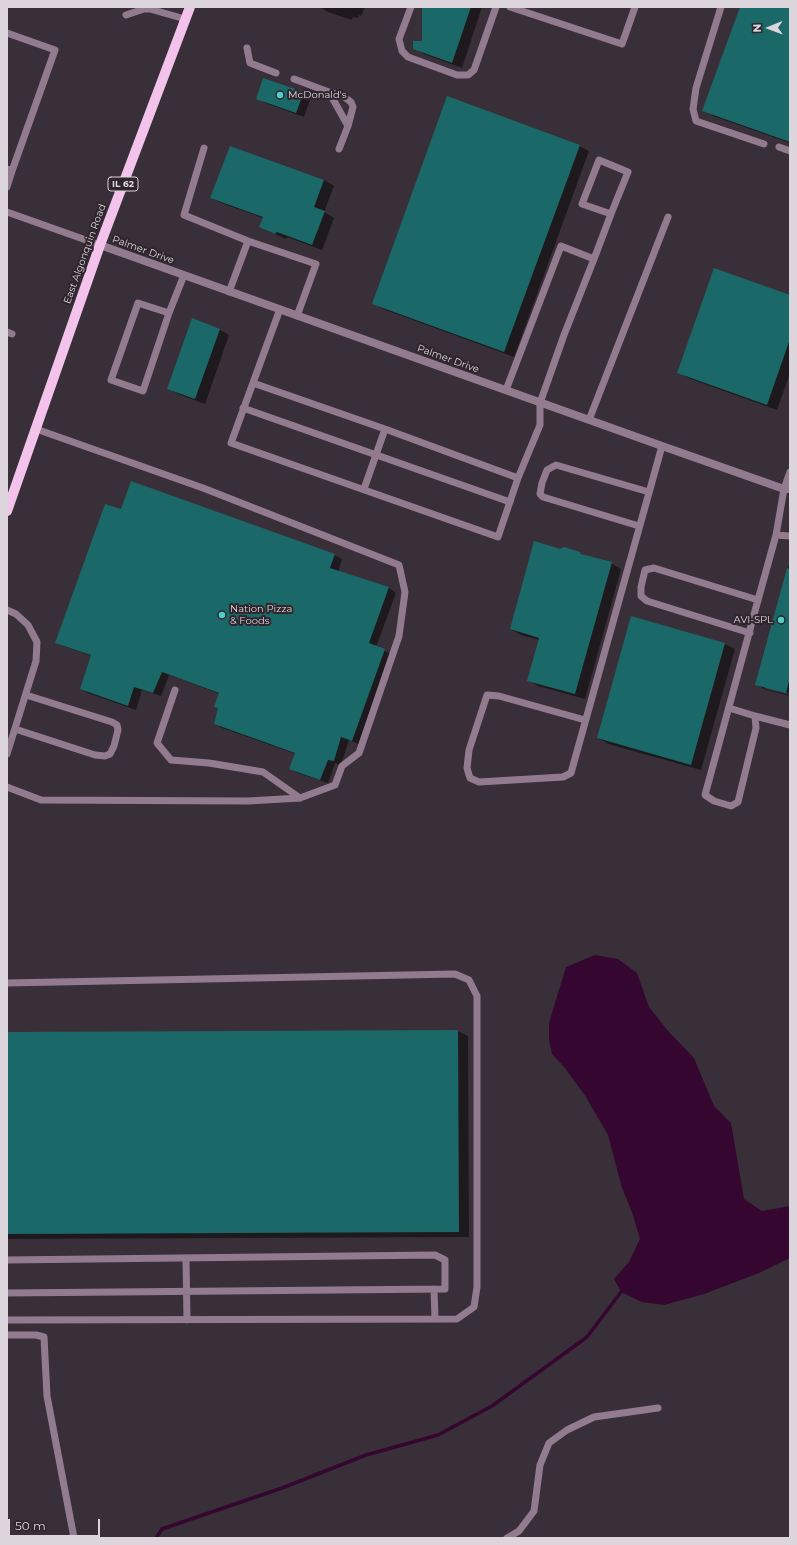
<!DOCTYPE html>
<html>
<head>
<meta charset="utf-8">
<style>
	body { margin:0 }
	#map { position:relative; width:797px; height:1545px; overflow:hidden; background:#392f38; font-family:Montserrat,sans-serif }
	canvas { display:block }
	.frame { position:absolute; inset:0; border:8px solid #dcd5db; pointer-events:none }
	.north { position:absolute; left:749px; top:8px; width:40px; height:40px; -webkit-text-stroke:3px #2f252d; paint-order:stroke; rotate:269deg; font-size:11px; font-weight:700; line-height:16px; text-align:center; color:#dcd5db }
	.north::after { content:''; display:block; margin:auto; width:14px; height:18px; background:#dcd5db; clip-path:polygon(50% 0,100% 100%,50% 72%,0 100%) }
	.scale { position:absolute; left:8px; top:1519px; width:92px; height:18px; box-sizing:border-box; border:2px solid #dcd5db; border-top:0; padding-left:5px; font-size:12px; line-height:14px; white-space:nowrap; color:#dcd5db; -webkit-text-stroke:3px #2f252d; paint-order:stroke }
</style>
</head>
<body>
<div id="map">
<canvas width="797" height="1545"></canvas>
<div class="frame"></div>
<div class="north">N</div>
<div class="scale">50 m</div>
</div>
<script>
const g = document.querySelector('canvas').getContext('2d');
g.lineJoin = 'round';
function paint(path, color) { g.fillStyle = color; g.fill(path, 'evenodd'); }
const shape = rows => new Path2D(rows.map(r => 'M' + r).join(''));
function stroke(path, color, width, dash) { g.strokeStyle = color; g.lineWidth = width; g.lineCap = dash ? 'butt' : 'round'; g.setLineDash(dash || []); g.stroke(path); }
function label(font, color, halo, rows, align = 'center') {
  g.font = font + ' Montserrat,sans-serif'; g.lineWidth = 4; g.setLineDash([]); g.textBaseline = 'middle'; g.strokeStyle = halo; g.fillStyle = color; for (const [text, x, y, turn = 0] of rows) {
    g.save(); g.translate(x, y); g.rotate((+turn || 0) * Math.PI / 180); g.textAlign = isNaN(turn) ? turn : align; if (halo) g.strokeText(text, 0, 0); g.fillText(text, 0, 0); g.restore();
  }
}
const water = shape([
	[595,955,618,959,637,973,649,1007,669,1032,694,1058,714,1106,731,1123,744,1199,762,1211,790,1206,790,1258,759,1273,704,1294,664,1305,642,1302,621,1292,614,1279,629,1262,640,1239,632,1212,622,1188,608,1135,586,1097,565,1068,552,1054,549,1040,549,1023,566,967]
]);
const shadow = shape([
	[320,7,365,7,361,16,359,15,358,18,353,17,352,20,328,12],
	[423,7,482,7,462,68,424,54,414,48,423,42],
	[741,7,790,7,790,143,713,116,703,110],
	[304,93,311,97,304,117,265,103,258,98],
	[579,146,589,151,514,357,383,309,373,303],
	[324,180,334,186,324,212,334,218,322,250,287,237,286,239,270,232,260,227,263,218,221,203,211,198],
	[790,296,790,373,777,410,688,378,678,372],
	[220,330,229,335,205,404,178,394,168,388],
	[121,511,335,555,342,559,338,572,389,588,396,593,376,647,391,654,359,744,349,740,341,765,335,763,328,783,298,773,290,768,296,754,222,728,215,724,219,709,215,706,220,694,169,675,161,696,142,690,136,710,88,693,81,689,92,656,63,646,56,642],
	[560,550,580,553,586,556,611,563,621,569,585,699,538,686,528,680,539,640,521,635,511,629],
	[789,564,790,693,765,687,765,689,790,695,790,696,766,690,756,684],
	[631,617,725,644,735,649,701,770,608,744,598,738],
	[458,1031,468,1036,469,1237,7,1239,7,1033]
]);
const stream = shape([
	[156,1538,162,1529,282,1488,366,1455,438,1435,492,1406,587,1337,621,1292]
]);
const building = shape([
	[422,7,471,7,452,63,413,49,413,41,422,41],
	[740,7,790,7,790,142,702,111],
	[263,78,304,92,296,113,256,99],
	[447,96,580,145,504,352,372,304],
	[230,146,324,180,314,207,325,211,312,245,277,232,275,234,259,227,263,217,210,198],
	[714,268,790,295,790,339,767,405,677,373],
	[192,318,220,329,195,399,167,389],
	[131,481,335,554,330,568,389,587,369,643,385,649,352,741,341,737,334,761,328,760,320,780,289,769,295,753,214,724,218,708,214,707,219,693,162,672,153,693,134,687,128,706,80,689,91,655,55,643,105,504,121,509],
	[534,541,560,549,564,547,580,552,581,554,612,562,575,694,527,681,539,638,510,629],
	[787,568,790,569,790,677,786,693,755,685],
	[631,616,725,643,691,765,597,738],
	[458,1030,459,1232,7,1234,7,1032]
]);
const service = shape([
	[411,7,399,39,402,51,408,57,457,75,468,75,474,70,496,7],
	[510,7,622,44,635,7],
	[721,7,696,88,693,109,696,121,764,144],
	[126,15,144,9,150,9,185,19],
	[7,33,55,50,12,171],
	[247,48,250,63,276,73],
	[294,79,329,92,348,126,339,149],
	[329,92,343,96,351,102,353,107,348,126],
	[779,147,790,151],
	[204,148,184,215,248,241,229,292],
	[7,169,12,171,7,187],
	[7,212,100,245],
	[248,241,316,264,297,316],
	[280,309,231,443,498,537,518,478,540,425,540,403,564,335,594,259],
	[169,313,143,391,111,380,138,303,169,313,184,275],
	[7,332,12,334],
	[253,383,385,429],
	[506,390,561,246,594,259,611,214,582,204,599,160,628,172,611,214],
	[243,408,510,502],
	[589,420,668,217],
	[790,472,784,489,776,535,790,536],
	[364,489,385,429,518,478],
	[639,526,543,497,540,494,542,483,547,470,556,465,649,492],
	[7,610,16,614,28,625,37,642,36,661,7,754],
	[750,633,647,601,641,596,641,587,645,570,654,568,758,600],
	[175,690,157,743,171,760,209,763,263,772,300,798],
	[729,708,755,716,756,728,738,802,731,806,714,801,705,795,758,600,776,535],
	[755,716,790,725],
	[585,720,499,696,487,695,469,750,467,768,470,778,479,782,563,777,571,773,662,446],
	[15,729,95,755,105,756,110,754,114,746,118,730,117,725,112,722,26,695],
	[7,787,41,800,248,801,300,798,335,785,342,766,359,753,399,636,405,592,399,565,203,488,36,429],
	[7,983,455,974,469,980,477,996,477,1287,474,1307,457,1319,7,1320],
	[186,1258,187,1320],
	[7,1260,435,1255,445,1260,445,1289,7,1293],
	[434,1289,435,1319],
	[7,1335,36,1335,44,1337,47,1396,74,1538],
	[507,1538,519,1531,534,1511,540,1465,549,1443,567,1430,594,1417,658,1408]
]);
const minor = shape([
	[100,245,662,446,784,489,790,489]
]);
const primary = shape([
	[7,511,100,245,190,7]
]);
const markers = [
	[280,95,4,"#53cdca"],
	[222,615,4,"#53cdca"],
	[781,620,4,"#53cdca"]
];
const shields = [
	[123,184,30]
];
const shieldNames = [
	["IL 62",123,184]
];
const poiNames = [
	["McDonald's",288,95],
	["Nation Pizza",230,609],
	["& Foods",230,621],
	["AVI-SPL",773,620,"right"]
];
const streetNames = [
	["Palmer Drive",143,250,20],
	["East Algonquin Road",85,254,-70],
	["Palmer Drive",448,359,20]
];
paint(water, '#340630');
paint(shadow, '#0007');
stroke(stream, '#340630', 3.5);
paint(building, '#1a6867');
stroke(service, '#937b8f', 7);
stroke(minor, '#937b8f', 8);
stroke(primary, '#f4c3ec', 10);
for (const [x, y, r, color] of markers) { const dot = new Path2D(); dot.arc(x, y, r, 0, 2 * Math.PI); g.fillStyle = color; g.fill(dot); stroke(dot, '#2f252d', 1.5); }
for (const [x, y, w] of shields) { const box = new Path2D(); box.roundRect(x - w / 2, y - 7, w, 14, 3); g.fillStyle = '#2f252d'; g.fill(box); stroke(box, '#dcd5db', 1); }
label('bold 9px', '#dcd5db', null, shieldNames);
label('10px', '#dcd5db', '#2f252d', poiNames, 'left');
label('10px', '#dcd5db', '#2f252d', streetNames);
</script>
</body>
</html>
